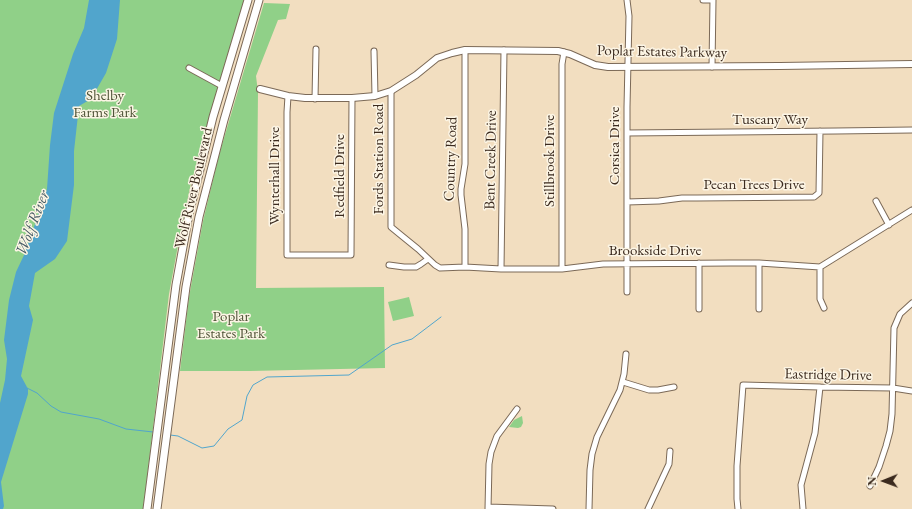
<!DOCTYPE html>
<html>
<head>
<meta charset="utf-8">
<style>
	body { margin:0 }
	#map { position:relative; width:912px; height:509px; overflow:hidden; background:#f2dec0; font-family:"EB Garamond",serif }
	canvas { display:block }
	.north { position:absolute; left:864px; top:461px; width:40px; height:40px; -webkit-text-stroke:3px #fcf5e5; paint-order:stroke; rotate:269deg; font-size:11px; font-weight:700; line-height:16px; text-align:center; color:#3b2a1e }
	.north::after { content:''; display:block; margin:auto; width:14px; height:18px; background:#3b2a1e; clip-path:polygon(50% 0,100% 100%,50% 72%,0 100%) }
</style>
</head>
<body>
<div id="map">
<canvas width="912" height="509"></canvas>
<div class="north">N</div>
</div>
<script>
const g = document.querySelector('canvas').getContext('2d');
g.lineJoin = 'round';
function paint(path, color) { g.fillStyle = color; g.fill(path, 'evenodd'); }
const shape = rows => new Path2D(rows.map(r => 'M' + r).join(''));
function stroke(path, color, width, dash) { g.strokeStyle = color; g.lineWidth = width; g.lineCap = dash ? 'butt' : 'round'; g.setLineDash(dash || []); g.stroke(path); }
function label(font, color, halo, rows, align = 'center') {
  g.font = font + ' "EB Garamond",serif'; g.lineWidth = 3; g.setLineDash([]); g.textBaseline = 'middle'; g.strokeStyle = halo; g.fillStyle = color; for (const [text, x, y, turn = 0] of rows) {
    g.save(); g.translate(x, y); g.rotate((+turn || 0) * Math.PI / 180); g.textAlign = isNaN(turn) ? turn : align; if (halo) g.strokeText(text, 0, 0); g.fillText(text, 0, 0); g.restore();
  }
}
const green = shape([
	[0,0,244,0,191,183,179,240,169,294,151,445,143,509,0,509],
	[264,3,290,4,286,19,278,20,256,76,258,92,256,288,384,287,385,368,250,371,180,371,189,297,203,221,219,155],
	[409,297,414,316,393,321,388,302],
	[522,416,523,423,521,427,518,428,509,427,514,420]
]);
const water = shape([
	[89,0,120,0,117,39,106,73,91,99,79,106,74,151,74,185,67,241,55,259,35,273,29,306,33,320,21,376,28,389,28,394,1,482,4,506,3,509,0,509,0,403,5,380,7,359,4,340,9,300,16,272,25,253,47,189,50,145,54,113,73,54,84,28]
]);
const stream = shape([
	[27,388,37,393,51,406,61,412,99,419,126,429,153,432],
	[170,435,178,436,202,448,214,446,228,429,242,420,247,396,253,385,267,377,349,375,392,345,412,339,441,317]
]);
const minor = shape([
	[703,0,713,0,712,67],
	[374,51,375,96],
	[189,68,222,86],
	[391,91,391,227,402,236,418,249,435,265,440,268,465,267,501,269,562,269,603,264,730,263,759,263,820,267,912,210],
	[288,96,287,112,287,255,351,255,352,98],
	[315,99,316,49],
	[627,133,836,131,912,130],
	[876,201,889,225],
	[627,202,659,201,682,198,697,198,814,197,819,193,820,131],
	[759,263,759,309],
	[389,265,404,267,416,267,421,264,428,259],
	[465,267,465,229,461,195,461,189,465,164,465,50],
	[820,267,820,299,824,308],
	[501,269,504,50],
	[562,269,562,64,564,52],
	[627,292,627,107,629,16,627,0],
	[699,309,699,263],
	[623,382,649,390,658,390,674,387],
	[870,486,879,467,886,446,890,431,892,414,894,328,900,314,912,303],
	[488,507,553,509],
	[488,509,489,464,491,452,497,436,517,409],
	[589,509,590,470,592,454,597,437,620,390,624,374,626,354],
	[648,509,669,464,670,451],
	[738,509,737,499,737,466,743,385,820,387,893,388,912,391],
	[803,509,801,485,815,433,820,387]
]);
const tertiary = shape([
	[260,89,288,96,305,98,352,98,375,96,391,91,416,75,437,58,452,53,465,50,558,51,570,54,595,65,608,67,780,66,912,64]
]);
const secondary = shape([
	[147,509,176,285,189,214,213,117,248,0],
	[157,509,186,287,199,217,224,120,259,0]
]);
const streetNames = [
	["Poplar Estates Parkway",662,52,1],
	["Tuscany Way",770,120],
	["Corsica Drive",615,146,-90],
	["Fords Station Road",379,159,-90],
	["Country Road",451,159,-88],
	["Bent Creek Drive",491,160,-89],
	["Stillbrook Drive",550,161,-90],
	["Wynterhall Drive",275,176,-90],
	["Redfield Drive",340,176,-90],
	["Pecan Trees Drive",754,185],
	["Wolf River Boulevard",194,188,-77],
	["Brookside Drive",655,251],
	["Eastridge Drive",828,375,1]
];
const parkNames = [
	["Shelby",105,96],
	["Farms Park",105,113],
	["Poplar",231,317],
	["Estates Park",231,334]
];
const waterNames = [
	["Wolf River",33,223,-69]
];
paint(green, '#90d088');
paint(water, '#51a5cc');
stroke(stream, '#51a5cc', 1);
stroke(minor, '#7b6957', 7);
stroke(tertiary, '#7b6957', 8);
stroke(secondary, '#7b6957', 9);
stroke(minor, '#fff', 5);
stroke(tertiary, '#fff', 6);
stroke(secondary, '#fff', 7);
label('15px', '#3b2a1e', '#fcf5e5', streetNames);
label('15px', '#505438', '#fcf5e5', parkNames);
label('italic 16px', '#445b64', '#fcf5e5', waterNames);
</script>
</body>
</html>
